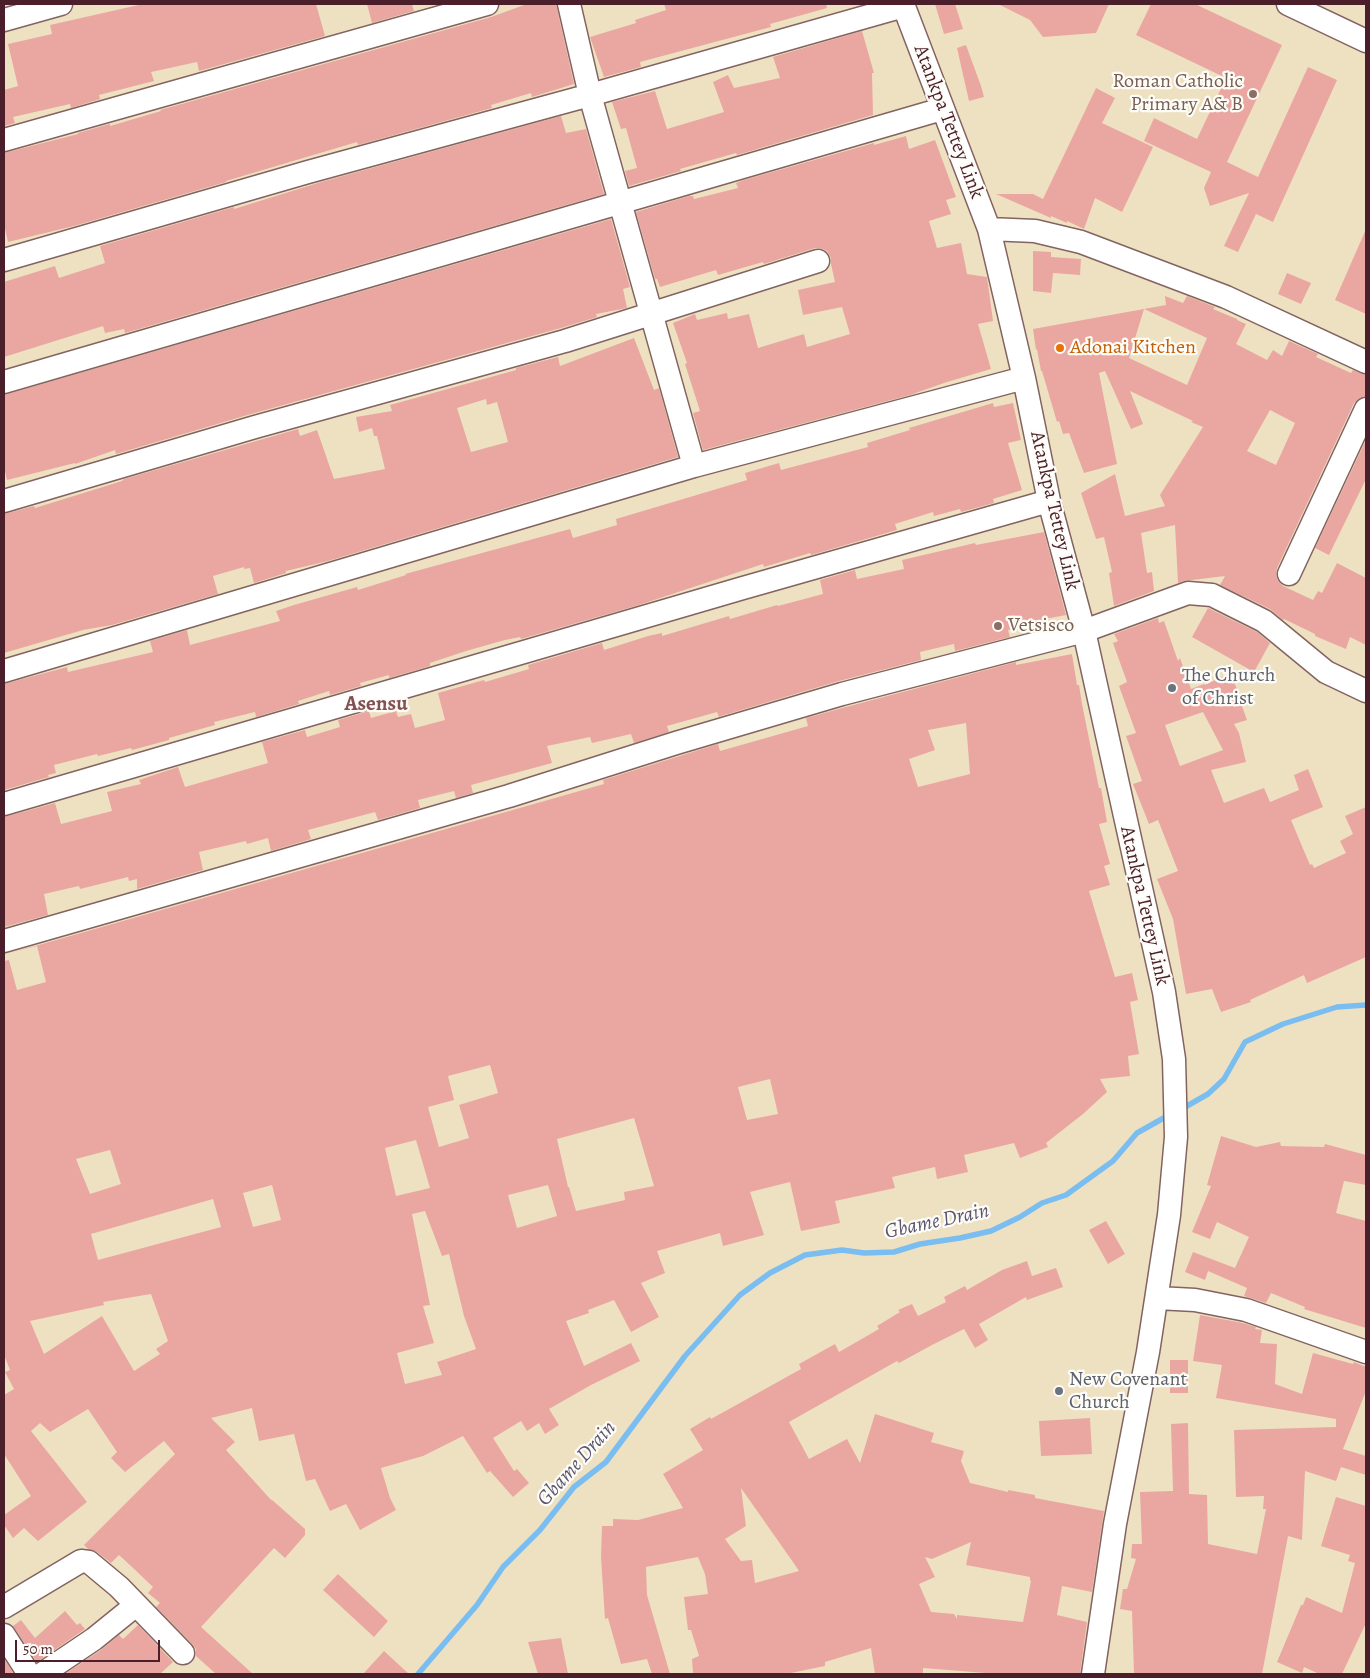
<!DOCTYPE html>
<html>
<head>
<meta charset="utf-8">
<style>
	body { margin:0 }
	#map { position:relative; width:1370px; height:1678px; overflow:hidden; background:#eee1c2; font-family:Alegreya,serif }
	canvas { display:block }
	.frame { position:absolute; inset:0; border:5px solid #4a1f2b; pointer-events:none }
	.scale { position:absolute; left:15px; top:1640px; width:145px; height:22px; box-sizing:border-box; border:2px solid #4a1f2b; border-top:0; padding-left:6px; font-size:15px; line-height:18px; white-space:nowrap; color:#4a1f2b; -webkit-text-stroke:4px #fdfcf7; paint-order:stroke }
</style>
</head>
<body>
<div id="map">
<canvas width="1370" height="1678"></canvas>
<div class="frame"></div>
<div class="scale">50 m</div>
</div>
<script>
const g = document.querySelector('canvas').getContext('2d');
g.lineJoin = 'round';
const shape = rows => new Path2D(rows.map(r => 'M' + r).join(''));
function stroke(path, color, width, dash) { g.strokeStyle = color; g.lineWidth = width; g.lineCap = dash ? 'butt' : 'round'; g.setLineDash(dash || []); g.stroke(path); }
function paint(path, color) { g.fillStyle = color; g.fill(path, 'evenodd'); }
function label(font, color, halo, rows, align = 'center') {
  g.font = font + ' Alegreya,serif'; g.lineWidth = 4.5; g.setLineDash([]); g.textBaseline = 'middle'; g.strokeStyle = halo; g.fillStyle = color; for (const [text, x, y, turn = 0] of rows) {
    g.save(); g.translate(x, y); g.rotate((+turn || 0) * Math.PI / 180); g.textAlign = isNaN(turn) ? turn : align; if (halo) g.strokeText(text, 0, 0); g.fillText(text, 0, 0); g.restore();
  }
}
const stream = shape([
	[1180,1110,1208,1094,1224,1079,1245,1042,1283,1024,1337,1007,1366,1005],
	[418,1674,477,1605,503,1567,540,1530,574,1487,606,1462,685,1356,740,1295,770,1273,805,1255,842,1250,864,1253,894,1252,920,1244,960,1238,991,1231,1020,1217,1042,1203,1066,1195,1113,1161,1137,1133,1169,1115]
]);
const building = shape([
	[143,4,316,4,325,36,199,71,197,62,151,72,154,81,99,95,100,99,71,108,70,104,13,117,15,123,4,126,4,90,18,86,8,44,52,34,50,25],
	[367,4,412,4,414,11,372,23],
	[527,4,556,4,574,84,532,97,531,93,491,105,492,108,358,145,357,142,226,181,226,182,74,226,8,242,4,224,4,153,78,134,78,133,106,125,110,124,110,126,161,111,160,110,491,17],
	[664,4,826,4,827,8,770,24,771,27,640,62,641,67,604,77,590,37,636,23,635,20,666,10],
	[935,4,955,4,963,29,944,34],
	[998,4,1109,4,1096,33,1043,37,1030,20],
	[1151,4,1195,4,1282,45,1227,162,1258,177,1308,67,1337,80,1273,222,1256,214,1238,252,1224,246,1249,193,1210,206,1204,188,1211,172,1144,141,1154,118,1197,139,1226,78,1136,35],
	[862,31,874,73,872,73,873,115,737,155,736,153,680,169,681,171,629,186,625,171,637,168,626,128,621,129,612,102,655,91,667,129,724,112,713,82,728,75,734,88,780,78,773,57],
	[966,45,981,86,984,97,969,101,957,48],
	[1096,88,1115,98,1102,123,1153,147,1122,212,1095,198,1084,229,1067,221,1067,223,1051,216,1051,218,996,194,1033,194,1043,199],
	[561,116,566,133,586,129,604,194,125,333,124,329,105,333,103,326,4,357,4,282,55,266,59,278,105,263,100,246,234,207,234,209,321,182],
	[906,136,909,149,935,140,956,197,946,200,951,214,929,221,937,248,961,243,967,274,987,277,993,321,978,324,991,369,947,382,910,395,703,450,693,413,700,411,685,364,687,363,673,323,695,314,697,320,727,313,728,319,749,314,758,348,804,334,807,347,850,334,842,307,803,315,798,290,835,282,831,264,831,258,827,251,820,248,815,248,764,264,763,262,718,275,716,270,660,287,657,279,655,279,636,212,689,196,693,196,694,199,738,188,736,183,744,180,874,143,874,145],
	[611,219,630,287,623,289,627,308,596,314,597,317,561,328,251,414,116,454,115,450,75,464,75,463,7,480,4,467,4,395],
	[1366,229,1366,314,1335,300],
	[1033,251,1051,252,1051,257,1081,259,1080,275,1053,273,1051,293,1033,291],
	[1287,273,1311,283,1301,304,1278,294],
	[1165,296,1183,303,1187,296,1215,307,1213,309,1237,319,1237,320,1246,324,1236,344,1267,360,1273,350,1282,356,1289,341,1318,354,1316,357,1351,373,1353,370,1366,375,1366,396,1359,398,1354,403,1277,568,1276,575,1278,581,1283,586,1313,600,1318,591,1322,593,1337,563,1366,578,1366,645,1350,637,1346,649,1315,636,1315,634,1284,619,1283,620,1270,609,1220,585,1225,576,1184,581,1178,583,1175,525,1141,533,1147,573,1152,572,1154,591,1114,606,1109,573,1112,572,1104,537,1096,539,1081,493,1115,474,1125,516,1165,506,1160,495,1203,427,1191,422,1193,421,1130,391,1143,424,1131,429,1105,371,1099,373,1117,464,1084,473,1069,433,1063,434,1059,421,1057,422,1042,371,1041,371,1037,349,1036,350,1033,329,1166,305],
	[1144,309,1207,338,1187,385,1129,358],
	[1270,410,1295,423,1276,465,1247,451],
	[634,338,654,390,659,388,678,457,328,561,286,571,286,573,254,583,250,568,244,569,244,567,213,576,218,594,139,617,112,625,83,630,4,653,4,514,34,506,35,508,122,481,124,479,298,429,300,436,317,430,334,479,385,469,377,436,374,436,372,428,359,432,356,417,392,411,390,405,516,370,516,368,558,357,560,366],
	[486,399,487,405,497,402,508,442,471,452,457,408],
	[993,403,994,407,1013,403,1021,440,1008,443,1022,490,993,499,994,503,961,512,960,509,934,516,933,512,895,524,897,530,811,555,810,553,764,567,763,564,639,605,521,639,520,637,505,640,466,651,430,663,430,666,389,678,389,675,360,683,361,686,330,695,329,691,298,701,299,704,256,717,255,712,214,722,215,725,169,738,169,740,132,750,131,748,98,756,97,754,54,765,56,773,48,775,49,777,4,790,4,684,67,667,68,672,153,652,150,641,187,630,190,645,280,621,276,611,294,605,357,587,358,590,406,575,405,574,570,529,573,538,617,525,616,519,747,480,745,473,779,463,781,470,868,447,867,443,910,430,909,428],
	[1366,440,1366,479,1329,555,1315,548],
	[1044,532,1066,615,1045,619,1046,623,1008,630,1010,637,955,651,954,644,920,652,921,660,839,681,721,716,719,717,717,712,667,726,669,732,634,743,631,734,592,743,590,737,547,746,552,763,471,785,473,793,456,798,454,791,418,800,420,808,378,820,375,812,308,830,311,839,271,851,268,838,247,844,246,841,199,852,203,870,137,889,137,879,129,881,128,877,80,889,79,886,44,894,48,915,4,927,4,817,55,803,61,824,112,811,107,792,141,784,139,780,178,767,185,787,268,763,262,742,305,730,307,737,340,727,338,720,369,711,371,718,396,711,398,717,411,714,415,728,445,720,438,693,484,680,485,682,529,669,528,665,602,643,604,650,648,636,662,633,662,636,729,616,730,619,777,605,778,606,823,594,820,580,855,570,857,579,904,569,902,560,975,543,976,545],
	[1208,608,1257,632,1270,643,1254,672,1192,637],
	[1158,618,1159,623,1164,621,1178,661,1180,658,1191,689,1204,684,1205,685,1230,673,1244,705,1242,706,1247,720,1234,724,1239,733,1246,762,1211,770,1224,803,1264,788,1270,802,1299,790,1294,775,1308,769,1323,807,1291,820,1310,865,1312,864,1314,868,1346,853,1340,841,1353,834,1345,816,1366,807,1366,957,1307,983,1304,975,1250,1000,1251,1002,1221,1012,1212,989,1186,994,1173,919,1157,879,1178,871,1158,820,1149,824,1133,784,1142,781,1126,736,1136,733,1119,686,1127,682,1113,643,1118,641,1114,634],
	[1203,712,1223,750,1180,766,1165,725],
	[1072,654,1077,685,1079,685,1082,704,1099,788,1101,788,1107,822,1099,824,1110,864,1104,866,1110,885,1089,891,1115,977,1132,973,1138,1000,1130,1002,1139,1054,1128,1056,1130,1076,1100,1079,1107,1092,1083,1114,1046,1143,1048,1147,1020,1158,1014,1143,964,1155,968,1172,937,1179,935,1167,892,1177,895,1188,835,1201,840,1223,801,1231,790,1182,750,1192,764,1235,723,1246,720,1233,657,1251,665,1273,641,1283,659,1317,631,1332,614,1300,588,1310,589,1313,566,1321,584,1366,631,1343,640,1361,591,1385,549,1409,559,1425,545,1434,539,1423,527,1431,521,1421,493,1438,514,1471,517,1469,529,1483,513,1497,490,1471,487,1473,463,1436,423,1456,381,1468,390,1498,396,1510,360,1530,346,1504,330,1511,315,1479,306,1481,294,1434,259,1441,252,1408,211,1418,235,1442,226,1450,272,1501,271,1499,305,1529,305,1535,285,1558,274,1548,201,1627,253,1674,216,1674,196,1656,196,1649,192,1644,156,1607,160,1603,148,1593,153,1587,132,1567,119,1555,111,1563,97,1552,88,1549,84,1545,175,1454,164,1441,125,1472,111,1458,117,1452,88,1409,50,1432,40,1423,31,1431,87,1502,38,1541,24,1528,13,1538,4,1525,4,1515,31,1496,4,1454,4,1395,14,1389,5,1372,10,1370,4,1355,4,961,9,960,17,990,46,982,37,946,14,952,604,784,603,780,718,744,720,751,808,726,806,718,846,707,1016,662,1016,665],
	[966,723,970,774,918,787,909,759,935,750,928,730],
	[490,1065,498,1093,459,1105,469,1138,439,1147,428,1107,454,1100,448,1076],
	[770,1079,778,1114,747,1120,738,1087],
	[634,1118,654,1186,624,1192,625,1200,576,1211,569,1187,568,1187,557,1139],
	[416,1140,430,1188,396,1196,385,1148],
	[110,1150,121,1184,90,1194,76,1159],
	[272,1185,281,1220,253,1227,243,1193],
	[548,1185,557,1216,517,1228,508,1195],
	[213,1199,221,1227,98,1260,91,1234],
	[425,1211,442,1256,449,1254,464,1316,476,1349,437,1362,442,1375,405,1384,397,1353,434,1343,423,1306,430,1305,412,1214],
	[151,1294,168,1341,156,1349,160,1354,134,1371,102,1316,44,1354,30,1321,104,1305,103,1302],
	[1221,1136,1256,1147,1280,1142,1281,1146,1324,1147,1325,1144,1366,1155,1366,1185,1344,1181,1336,1213,1366,1221,1366,1328,1304,1309,1305,1307,1271,1293,1266,1303,1244,1296,1247,1288,1208,1271,1205,1280,1185,1272,1193,1252,1235,1268,1249,1237,1217,1222,1210,1239,1192,1232,1211,1186,1207,1185],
	[1106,1221,1125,1254,1108,1264,1089,1230],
	[1027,1261,1032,1276,1056,1268,1063,1287,1027,1300,1026,1297,979,1324,988,1340,975,1348,964,1329,932,1345,899,1363,897,1361,789,1422,809,1459,847,1439,860,1463,875,1414,934,1433,931,1442,964,1451,961,1461,970,1483,1008,1492,1008,1490,1035,1495,1035,1498,1104,1511,1092,1592,1062,1586,1057,1615,1087,1622,1080,1674,998,1674,923,1668,923,1674,875,1674,871,1648,825,1662,825,1666,786,1674,693,1674,692,1659,699,1656,691,1630,688,1630,684,1597,708,1594,705,1574,698,1557,646,1567,647,1595,670,1674,652,1674,647,1659,621,1664,608,1618,605,1619,601,1557,602,1526,613,1526,613,1519,638,1520,683,1508,663,1474,703,1450,690,1429,710,1417,711,1419,801,1369,799,1364,835,1344,839,1352,879,1329,877,1326,900,1312,898,1310,912,1304,918,1316,946,1302,944,1297,965,1286,967,1290,1002,1270],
	[741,1488,795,1565,799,1571,755,1583,752,1560,741,1561,725,1539,746,1526],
	[971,1542,966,1565,1030,1577,1030,1580,1031,1581,1023,1622,957,1615,957,1619,954,1614,931,1612,919,1584,935,1577,925,1557,932,1559],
	[1200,1315,1243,1323,1256,1327,1255,1329,1262,1330,1260,1343,1277,1344,1275,1384,1302,1394,1313,1353,1353,1364,1354,1362,1366,1367,1366,1391,1343,1449,1366,1456,1366,1475,1341,1467,1336,1481,1305,1471,1302,1540,1288,1536,1262,1674,1134,1674,1132,1611,1120,1609,1123,1589,1127,1589,1136,1559,1131,1558,1132,1544,1142,1544,1140,1492,1173,1491,1171,1424,1188,1423,1189,1494,1207,1495,1208,1544,1257,1554,1266,1509,1263,1509,1264,1496,1236,1497,1234,1430,1336,1427,1336,1419,1216,1398,1222,1365,1193,1361],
	[1170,1360,1188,1360,1188,1393,1170,1393],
	[1090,1418,1092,1454,1041,1456,1039,1421],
	[1336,1497,1366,1506,1366,1623,1342,1674,1319,1674,1304,1667,1302,1673,1277,1662,1301,1605,1303,1605,1306,1597,1342,1613,1355,1563,1348,1561,1350,1555,1321,1546],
	[338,1574,388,1621,374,1637,323,1590],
	[65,1611,77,1625,80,1623,85,1629,37,1662,13,1626,21,1620,35,1638],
	[138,1625,173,1662,160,1674,65,1674,101,1650,119,1635,123,1639],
	[561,1638,568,1674,538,1674,528,1642],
	[384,1651,409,1674,363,1674],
	[4,1659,14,1674,4,1674]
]);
const minor = shape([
	[569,4,590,95,694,466],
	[903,4,989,229,1024,378,1049,501,1084,631,1164,992,1174,1059,1176,1137,1169,1215,1148,1352,1115,1524,1093,1674],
	[1288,4,1366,41],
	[4,20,61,4],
	[4,140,487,4],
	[989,229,1035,231,1081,242,1226,297,1366,362],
	[4,260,308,172,590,95,904,6],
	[4,382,942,109],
	[4,501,255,427,565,341,818,261],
	[1289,574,1366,409],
	[4,671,694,466,1024,378],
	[4,804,743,588,1049,501],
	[4,941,509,796,676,743,842,694,1084,631,1188,593,1212,595,1264,621,1326,672,1366,691],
	[1157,1298,1195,1300,1246,1310,1366,1352],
	[4,1607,81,1561,89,1562,119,1587,183,1653],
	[4,1635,29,1674],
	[42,1674,94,1639,136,1605]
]);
const markers = [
	[1253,94,5,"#8d6e63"],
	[1060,348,5,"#e8710a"],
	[998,626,5,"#8d6e63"],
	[1172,688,5,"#6b7280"],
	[1059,1391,5,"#6b7280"]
];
const educationNames = [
	["Roman Catholic",1243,82],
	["Primary A& B",1243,105],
	["Vetsisco",1008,626,"left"]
];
const streetNames = [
	["Atankpa Tettey Link",948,122,69],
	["Atankpa Tettey Link",1054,511,77],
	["Atankpa Tettey Link",1144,906,77]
];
const foodNames = [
	["Adonai Kitchen",1070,348]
];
const worshipNames = [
	["The Church",1182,676],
	["of Christ",1182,699],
	["New Covenant",1069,1380],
	["Church",1069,1403]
];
const neighbourhoodNames = [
	["Asensu",376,705]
];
const waterNames = [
	["Gbame Drain",937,1222,-12],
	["Gbame Drain",577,1464,-48]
];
stroke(stream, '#7abdf0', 5.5);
paint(building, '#eaa7a1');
stroke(minor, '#836360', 25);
stroke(minor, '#fff', 22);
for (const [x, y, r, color] of markers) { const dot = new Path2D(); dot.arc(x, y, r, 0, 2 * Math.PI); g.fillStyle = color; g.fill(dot); stroke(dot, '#fdfcf7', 2); }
label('20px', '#785e54', '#fdfcf7', educationNames, 'right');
label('20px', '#4a1f2b', '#fdfcf7', streetNames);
label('20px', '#c56008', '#fdfcf7', foodNames, 'left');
label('20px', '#5b616d', '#fdfcf7', worshipNames, 'left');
label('bold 21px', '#824f54', '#fdfcf7', neighbourhoodNames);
label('italic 21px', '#5b5670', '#fdfcf7', waterNames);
</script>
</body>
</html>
